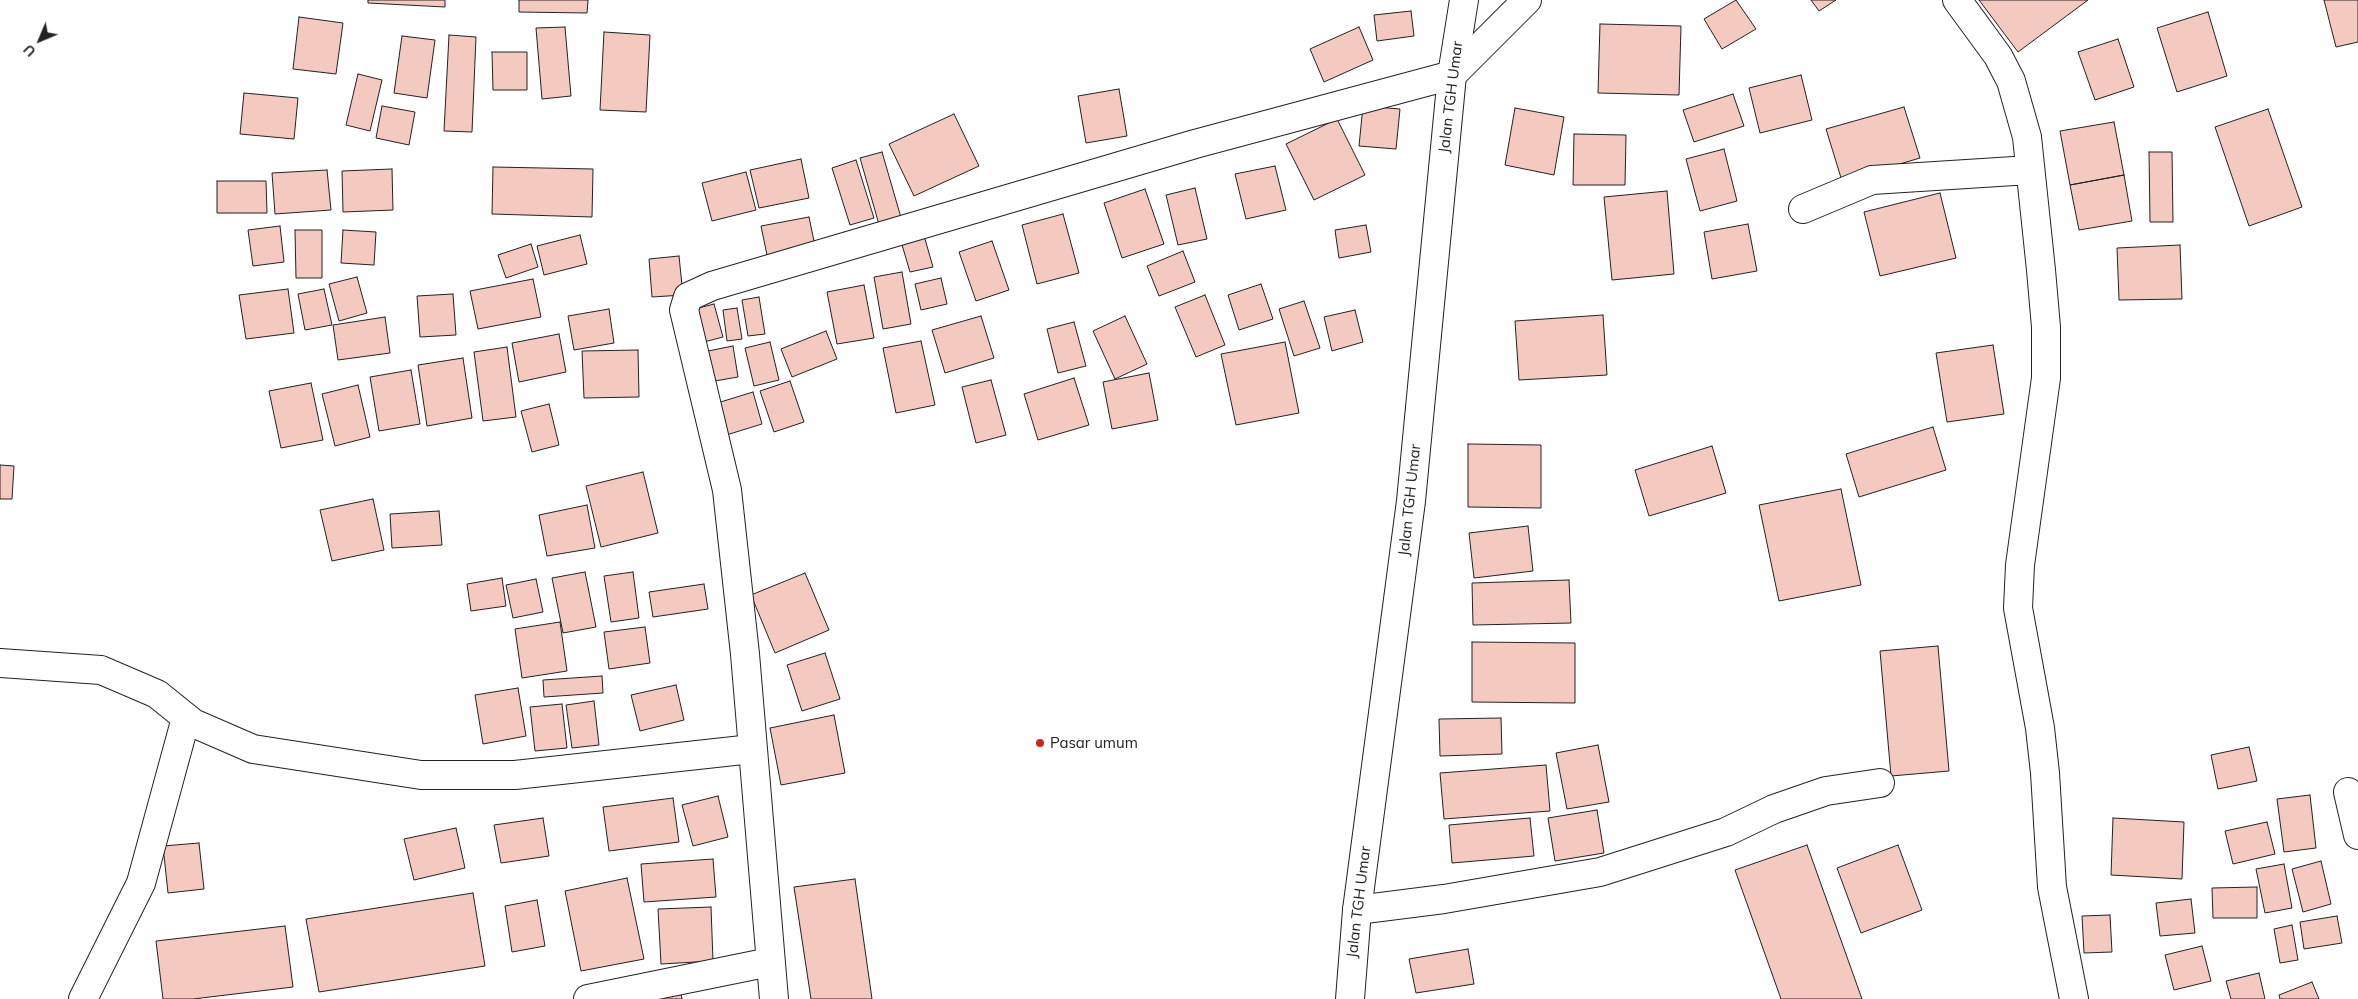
<!DOCTYPE html>
<html>
<head>
<meta charset="utf-8">
<style>
	body { margin:0 }
	#map { position:relative; width:2358px; height:999px; overflow:hidden; background:#fff; font-family:Mulish,sans-serif }
	canvas { display:block }
	.north { position:absolute; left:15px; top:15px; width:50px; height:50px; -webkit-text-stroke:4px #fff; paint-order:stroke; rotate:225deg; font-size:14px; font-weight:700; line-height:20px; text-align:center; color:#222 }
	.north::after { content:''; display:block; margin:auto; width:18px; height:22px; background:#222; clip-path:polygon(50% 0,100% 100%,50% 72%,0 100%) }
</style>
</head>
<body>
<div id="map">
<canvas width="2358" height="999"></canvas>
<div class="north">U</div>
</div>
<script>
const g = document.querySelector('canvas').getContext('2d');
g.lineJoin = 'round';
function paint(path, color) { g.fillStyle = color; g.fill(path, 'evenodd'); }
const shape = rows => new Path2D(rows.map(r => 'M' + r).join(''));
function stroke(path, color, width, dash) { g.strokeStyle = color; g.lineWidth = width; g.lineCap = dash ? 'butt' : 'round'; g.setLineDash(dash || []); g.stroke(path); }
function label(font, color, halo, rows, align = 'center') {
  g.font = font + ' Mulish,sans-serif'; g.lineWidth = 4; g.setLineDash([]); g.textBaseline = 'middle'; g.strokeStyle = halo; g.fillStyle = color; for (const [text, x, y, turn = 0] of rows) {
    g.save(); g.translate(x, y); g.rotate((+turn || 0) * Math.PI / 180); g.textAlign = isNaN(turn) ? turn : align; if (halo) g.strokeText(text, 0, 0); g.fillText(text, 0, 0); g.restore();
  }
}
const building = shape([
	[368,0,445,0,445,7,368,3,368,0],
	[519,0,588,0,587,13,519,12,519,0],
	[1736,0,1756,29,1722,49,1704,19,1736,0],
	[1811,0,1836,0,1819,11,1811,0],
	[1979,0,2088,0,2018,52,1979,0],
	[2324,0,2358,0,2358,42,2336,47,2324,0],
	[1411,11,1414,36,1377,41,1374,15,1411,11],
	[2208,12,2227,76,2177,92,2157,28,2208,12],
	[299,17,343,23,336,74,293,69,299,17],
	[1600,24,1681,26,1679,95,1598,93,1600,24],
	[565,27,571,96,542,99,536,28,565,27],
	[1359,27,1373,60,1324,82,1310,49,1359,27],
	[604,32,650,35,646,112,600,110,604,32],
	[449,35,476,37,472,132,444,131,449,35],
	[402,36,435,40,427,98,394,93,402,36],
	[2118,39,2134,87,2095,100,2078,52,2118,39],
	[492,52,527,52,527,90,493,90,492,52],
	[358,74,382,80,370,131,346,125,358,74],
	[1801,75,1812,120,1760,133,1749,88,1801,75],
	[1119,89,1127,136,1086,143,1078,96,1119,89],
	[244,93,298,98,294,139,240,134,244,93],
	[1733,94,1744,126,1694,142,1683,110,1733,94],
	[382,106,415,112,409,145,376,138,382,106],
	[1363,106,1400,109,1396,149,1359,146,1363,106],
	[1904,107,1920,158,1842,181,1826,129,1904,107],
	[1515,108,1564,117,1554,175,1505,165,1515,108],
	[2268,109,2302,207,2249,226,2215,127,2268,109],
	[954,114,979,166,914,196,889,144,954,114],
	[1337,119,1365,175,1314,200,1286,144,1337,119],
	[2114,122,2124,175,2070,185,2060,131,2114,122],
	[1574,134,1626,135,1625,185,1573,185,1574,134],
	[1724,149,1737,201,1700,211,1686,159,1724,149],
	[882,152,902,221,880,228,860,158,882,152],
	[2149,152,2172,152,2173,222,2150,222,2149,152],
	[801,159,809,198,759,208,750,170,801,159],
	[856,160,874,218,850,225,832,168,856,160],
	[1275,166,1286,210,1246,219,1235,174,1275,166],
	[493,167,593,169,592,217,492,214,493,167],
	[392,169,393,210,343,212,342,171,392,169],
	[327,170,331,210,275,214,272,173,327,170],
	[746,172,756,210,712,221,702,183,746,172],
	[2124,175,2132,221,2079,230,2070,185,2124,175],
	[217,181,266,181,267,213,217,213,217,181],
	[1195,188,1207,239,1178,245,1166,195,1195,188],
	[1145,189,1164,244,1122,258,1104,203,1145,189],
	[1667,191,1674,274,1612,280,1604,197,1667,191],
	[1940,193,1956,258,1880,276,1864,212,1940,193],
	[1063,214,1079,273,1037,284,1022,225,1063,214],
	[809,217,816,251,768,260,761,226,809,217],
	[1748,224,1757,271,1712,279,1704,232,1748,224],
	[1366,225,1371,252,1339,258,1335,230,1366,225],
	[280,226,284,262,253,266,248,230,280,226],
	[295,230,322,230,322,278,296,278,295,230],
	[343,230,376,232,374,265,341,263,343,230],
	[923,232,933,267,910,272,900,238,923,232],
	[580,235,587,264,544,275,537,246,580,235],
	[992,241,1009,290,976,301,959,252,992,241],
	[531,244,538,267,506,278,498,255,531,244],
	[2180,245,2182,299,2119,300,2117,248,2180,245],
	[1183,251,1195,282,1159,296,1147,266,1183,251],
	[679,256,683,295,652,297,649,259,679,256],
	[902,272,911,324,883,329,874,277,902,272],
	[357,277,367,313,339,321,329,284,357,277],
	[941,278,947,304,921,310,915,284,941,278],
	[533,279,541,317,478,329,470,291,533,279],
	[1261,284,1273,319,1239,330,1228,295,1261,284],
	[864,285,874,338,837,344,827,292,864,285],
	[288,289,294,333,246,339,239,295,288,289],
	[324,289,332,325,305,330,298,294,324,289],
	[453,294,456,335,420,337,417,296,453,294],
	[1205,295,1225,345,1196,357,1175,307,1205,295],
	[759,297,765,334,748,336,742,300,759,297],
	[1304,301,1320,348,1294,356,1279,309,1304,301],
	[714,304,723,337,700,343,691,310,714,304],
	[737,308,742,339,727,341,723,310,737,308],
	[609,309,614,343,574,350,568,316,609,309],
	[1355,310,1363,342,1332,351,1324,317,1355,310],
	[1603,315,1607,375,1519,380,1515,321,1603,315],
	[981,316,994,358,945,373,932,330,981,316],
	[1125,316,1147,364,1115,379,1093,331,1125,316],
	[385,317,390,353,338,360,333,325,385,317],
	[1074,322,1086,366,1058,373,1047,329,1074,322],
	[826,331,837,359,792,377,781,349,826,331],
	[559,334,566,372,519,382,512,343,559,334],
	[921,341,935,405,896,413,883,348,921,341],
	[770,342,779,380,754,386,745,348,770,342],
	[1285,342,1299,413,1236,425,1221,354,1285,342],
	[1993,345,2004,414,1947,422,1936,353,1993,345],
	[733,346,738,377,709,382,703,352,733,346],
	[507,347,516,417,483,421,474,352,507,347],
	[638,350,639,397,584,398,582,351,638,350],
	[463,358,472,418,427,426,418,365,463,358],
	[411,370,420,424,379,431,370,377,411,370],
	[1149,373,1158,420,1112,429,1103,382,1149,373],
	[1074,378,1089,425,1038,440,1024,394,1074,378],
	[991,380,1006,435,976,443,962,387,991,380],
	[790,381,804,422,774,432,760,391,790,381],
	[311,383,323,440,281,448,269,391,311,383],
	[358,385,370,437,335,446,322,394,358,385],
	[753,392,762,424,723,436,714,404,753,392],
	[549,404,559,445,532,452,521,411,549,404],
	[1933,427,1946,470,1859,497,1846,454,1933,427],
	[1468,444,1541,445,1541,508,1468,507,1468,444],
	[1712,446,1726,493,1649,516,1635,470,1712,446],
	[0,465,14,466,12,499,0,499,0,465],
	[643,472,658,533,601,547,586,486,643,472],
	[1841,489,1861,585,1779,601,1759,505,1841,489],
	[373,499,384,550,332,561,320,510,373,499],
	[587,505,595,548,547,556,539,515,587,505],
	[439,511,442,545,392,548,390,514,439,511],
	[1528,526,1533,571,1474,578,1469,533,1528,526],
	[585,572,596,627,563,633,552,578,585,572],
	[633,572,639,618,611,622,604,576,633,572],
	[805,573,829,630,775,653,751,595,805,573],
	[502,578,506,606,471,611,467,584,502,578],
	[536,579,543,612,513,618,506,585,536,579],
	[1569,580,1571,623,1473,625,1472,583,1569,580],
	[704,584,708,609,653,617,649,592,704,584],
	[560,622,567,671,522,678,515,629,560,622],
	[645,627,650,663,609,669,604,632,645,627],
	[1472,642,1575,643,1575,703,1472,702,1472,642],
	[1938,646,1949,771,1891,776,1880,651,1938,646],
	[825,653,840,699,802,711,787,665,825,653],
	[602,676,603,693,544,697,543,680,602,676],
	[676,685,684,720,640,731,631,695,676,685],
	[518,688,526,736,483,744,475,695,518,688],
	[594,701,599,745,572,748,566,705,594,701],
	[562,704,567,748,535,751,530,707,562,704],
	[834,715,845,773,781,785,770,728,834,715],
	[1501,718,1502,754,1440,756,1439,719,1501,718],
	[1598,745,1609,802,1567,809,1556,753,1598,745],
	[2249,747,2257,781,2218,789,2211,755,2249,747],
	[1546,765,1550,811,1444,819,1440,773,1546,765],
	[2310,795,2316,848,2284,852,2277,799,2310,795],
	[718,796,728,837,693,846,682,805,718,796],
	[673,798,679,842,609,851,603,807,673,798],
	[1597,810,1604,853,1555,861,1548,818,1597,810],
	[543,818,549,856,501,863,494,825,543,818],
	[1530,818,1534,856,1452,863,1449,825,1530,818],
	[2113,818,2184,822,2182,879,2111,875,2113,818],
	[2267,822,2275,854,2233,864,2225,831,2267,822],
	[456,828,465,868,414,880,404,839,456,828],
	[199,843,204,889,168,893,163,846,199,843],
	[1807,845,1862,999,1781,999,1735,870,1807,845],
	[1898,845,1922,910,1861,933,1837,868,1898,845],
	[713,859,716,897,644,902,641,864,713,859],
	[2321,861,2331,904,2303,912,2292,869,2321,861],
	[2284,864,2292,908,2265,913,2256,869,2284,864],
	[627,878,644,959,581,971,565,891,627,878],
	[855,879,872,999,811,999,794,887,855,879],
	[2257,887,2257,918,2213,918,2212,888,2257,887],
	[473,893,485,966,319,992,306,919,473,893],
	[2191,899,2195,933,2160,936,2156,903,2191,899],
	[537,900,545,946,512,952,505,906,537,900],
	[711,907,713,961,661,964,658,909,711,907],
	[2110,915,2112,952,2084,953,2082,916,2110,915],
	[2337,916,2342,943,2304,949,2300,922,2337,916],
	[2292,925,2298,960,2280,963,2274,929,2292,925],
	[285,926,293,987,193,999,163,999,156,941,285,926],
	[2202,946,2211,981,2174,990,2165,955,2202,946],
	[1468,949,1474,984,1416,993,1409,959,1468,949],
	[2259,973,2265,999,2231,999,2226,981,2259,973],
	[2312,982,2319,999,2280,999,2279,995,2312,982],
	[680,988,682,999,651,999,680,988]
]);
const minor = shape([
	[1957,0,1998,56,2011,81,2027,137,2041,270,2046,327,2046,378,2020,565,2018,608,2040,728,2045,773,2052,887,2074,999],
	[1803,209,1872,180,2030,170],
	[0,663,101,670,157,694,193,723,253,749,421,775,515,775,752,749],
	[2348,792,2358,835],
	[1357,910,1444,899,1600,872,1726,832,1774,809,1826,791,1880,783],
	[83,999,141,883,186,718],
	[588,999,770,962],
	[774,999,745,654,727,490,684,310,688,297,712,286,1195,144,1452,75,1527,0]
]);
const major = shape([
	[1350,999,1357,910,1411,501,1452,75,1464,0]
]);
const markers = [
	[1040,743,5,"#c62828"]
];
const streetNames = [
	["Jalan TGH Umar",1451,97,-83],
	["Jalan TGH Umar",1410,500,-84],
	["Jalan TGH Umar",1359,902,-83]
];
const poiNames = [
	["Pasar umum",1050,743]
];
paint(building, '#f3c9c0');
stroke(building, '#222', 1);
stroke(minor, '#222', 30);
stroke(major, '#222', 30);
stroke(minor, '#fff', 28);
stroke(major, '#fff', 28);
for (const [x, y, r, color] of markers) { const dot = new Path2D(); dot.arc(x, y, r, 0, 2 * Math.PI); g.fillStyle = color; g.fill(dot); stroke(dot, '#fff', 2); }
label('15px', '#222', '#fff', streetNames);
label('15px', '#222', '#fff', poiNames, 'left');
</script>
</body>
</html>
